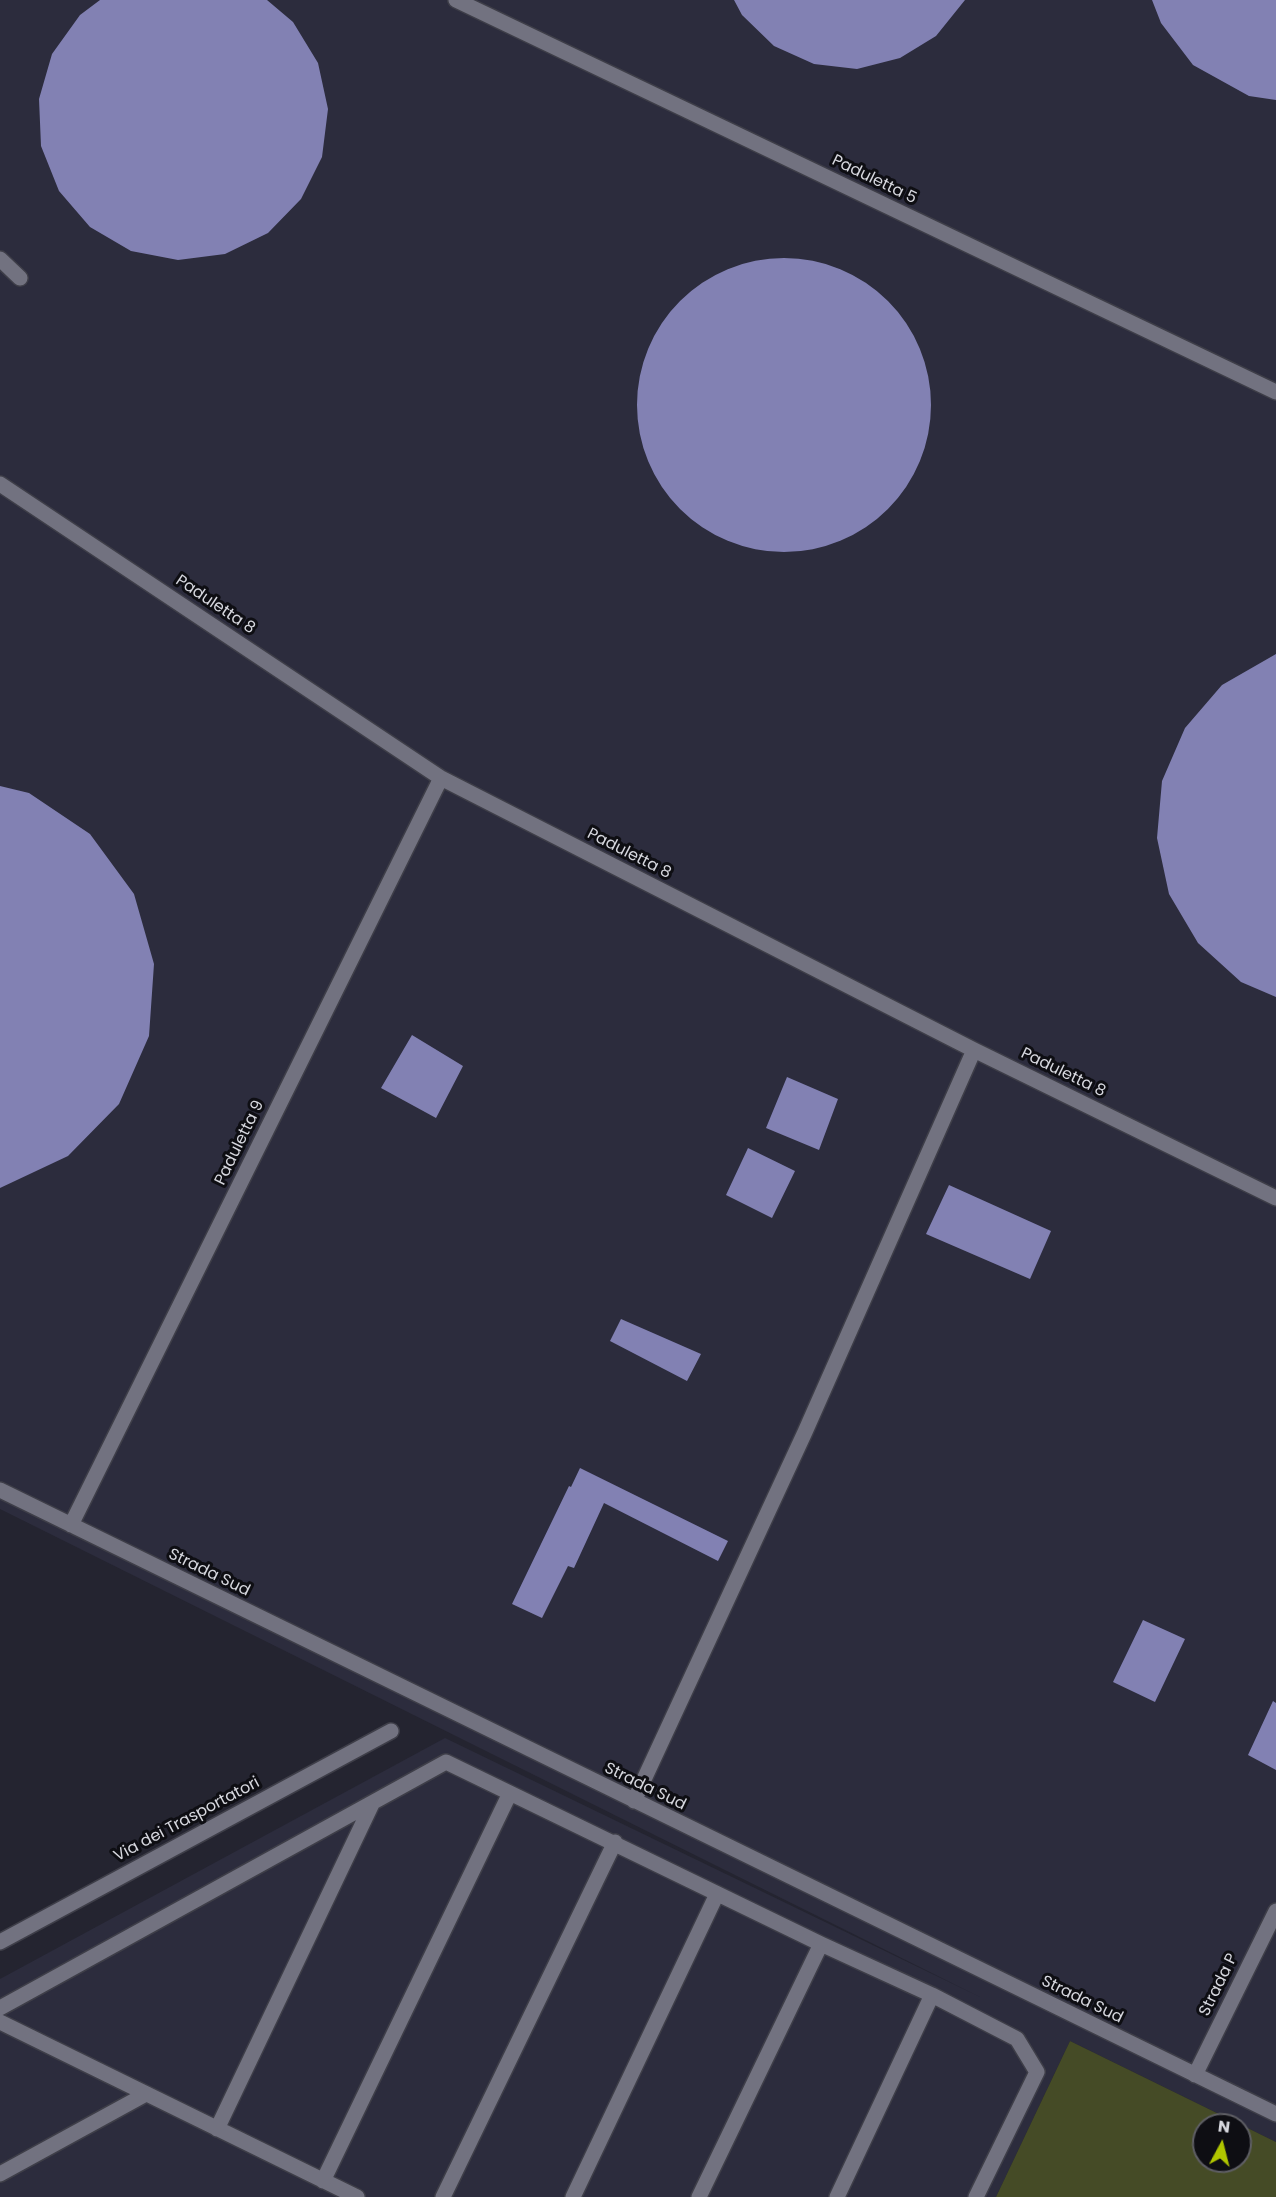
<!DOCTYPE html>
<html>
<head>
<meta charset="utf-8">
<style>
	body { margin:0 }
	#map { position:relative; width:1276px; height:2197px; overflow:hidden; background:#242430; font-family:Poppins,sans-serif }
	canvas { display:block }
	.north { position:absolute; left:1192px; top:2113px; width:60px; height:60px; box-sizing:border-box; background:#0e0e13; border:2px solid #5e5e64; border-radius:50%; rotate:7deg; font-size:16px; font-weight:700; line-height:24px; text-align:center; color:#d6d7de }
	.north::after { content:''; display:block; margin:auto; width:21px; height:27px; background:#b0c500; clip-path:polygon(50% 0,100% 100%,50% 72%,0 100%) }
</style>
</head>
<body>
<div id="map">
<canvas width="1276" height="2197"></canvas>
<div class="north">N</div>
</div>
<script>
const g = document.querySelector('canvas').getContext('2d');
g.lineJoin = 'round';
function paint(path, color) { g.fillStyle = color; g.fill(path, 'evenodd'); }
const shape = rows => new Path2D(rows.map(r => 'M' + r).join(''));
function stroke(path, color, width, dash) { g.strokeStyle = color; g.lineWidth = width; g.lineCap = dash ? 'butt' : 'round'; g.setLineDash(dash || []); g.stroke(path); }
function label(font, color, halo, rows, align = 'center') {
  g.font = font + ' Poppins,sans-serif'; g.lineWidth = 6; g.setLineDash([]); g.textBaseline = 'middle'; g.strokeStyle = halo; g.fillStyle = color; for (const [text, x, y, turn = 0] of rows) {
    g.save(); g.translate(x, y); g.rotate((+turn || 0) * Math.PI / 180); g.textAlign = isNaN(turn) ? turn : align; if (halo) g.strokeText(text, 0, 0); g.fillText(text, 0, 0); g.restore();
  }
}
const built = shape([
	[0,0,1276,0,1276,2142,1070,2041,996,2197,0,2197,0,1979,445,1738,982,1998,0,1509]
]);
const green = shape([
	[1070,2041,1276,2142,1276,2197,996,2197],
	[1204,2125,1240,2125,1240,2161,1204,2161]
]);
const building = shape([
	[100,0,267,0,293,22,318,63,328,109,322,157,301,199,268,233,225,254,178,260,131,251,90,227,59,191,41,146,39,99,52,54,80,15],
	[734,0,965,0,936,36,900,58,857,69,814,64,774,46,742,15],
	[1152,0,1276,0,1276,100,1249,96,1193,65,1161,23],
	'637 405a147 147 0 1 1 294 0a147 147 0 1 1-294 0Z',
	[1276,654,1276,997,1241,982,1198,943,1169,894,1157,838,1162,781,1185,728,1222,685],
	[0,786,29,793,90,834,134,894,154,964,149,1036,119,1104,68,1156,0,1188],
	[412,1035,463,1066,436,1118,381,1088],
	[787,1077,838,1099,819,1150,766,1128],
	[748,1148,795,1171,772,1218,726,1195],
	[949,1185,1051,1231,1030,1279,926,1234],
	[621,1319,701,1354,687,1381,610,1341],
	[580,1468,728,1541,718,1561,604,1503,574,1568,568,1566,542,1618,512,1604,569,1486,571,1487],
	[1143,1620,1185,1639,1155,1702,1113,1682],
	[1273,1701,1276,1703,1276,1770,1248,1755]
]);
const lane = shape([
	[456,0,1276,392],
	[0,259,20,278],
	[0,484,441,778,974,1050,1276,1198],
	[0,1490,1276,2114],
	[71,1525,441,778],
	[634,1801,805,1432,974,1050],
	[0,2008,446,1762,821,1944,932,1995,1017,2039,1037,2072,976,2197],
	[0,2022,357,2197],
	[1195,2075,1276,1911],
	[217,2129,372,1804],
	[0,2174,146,2094],
	[323,2181,510,1793],
	[443,2197,615,1842],
	[573,2197,717,1894],
	[699,2197,821,1944],
	[837,2197,932,1995]
]);
const street = shape([
	[0,1942,391,1731]
]);
const streetNames = [
	["Paduletta 5",874,180,26],
	["Paduletta 8",215,605,34],
	["Paduletta 8",629,854,27],
	["Paduletta 8",1063,1073,26],
	["Paduletta 9",240,1143,-64],
	["Strada Sud",209,1573,26],
	["Strada Sud",645,1787,26],
	["Via dei Trasportatori",187,1820,-28],
	["Strada P",1219,1985,-64],
	["Strada Sud",1082,2000,26]
];
paint(built, '#2c2c3d');
paint(green, '#454b26');
paint(building, '#8281b3');
stroke(lane, '#3e3e48', 18);
stroke(street, '#3e3e48', 18);
stroke(lane, '#727280', 15);
stroke(street, '#727280', 15);
label('16px', '#d6d7de', '#0e0e13', streetNames);
</script>
</body>
</html>
